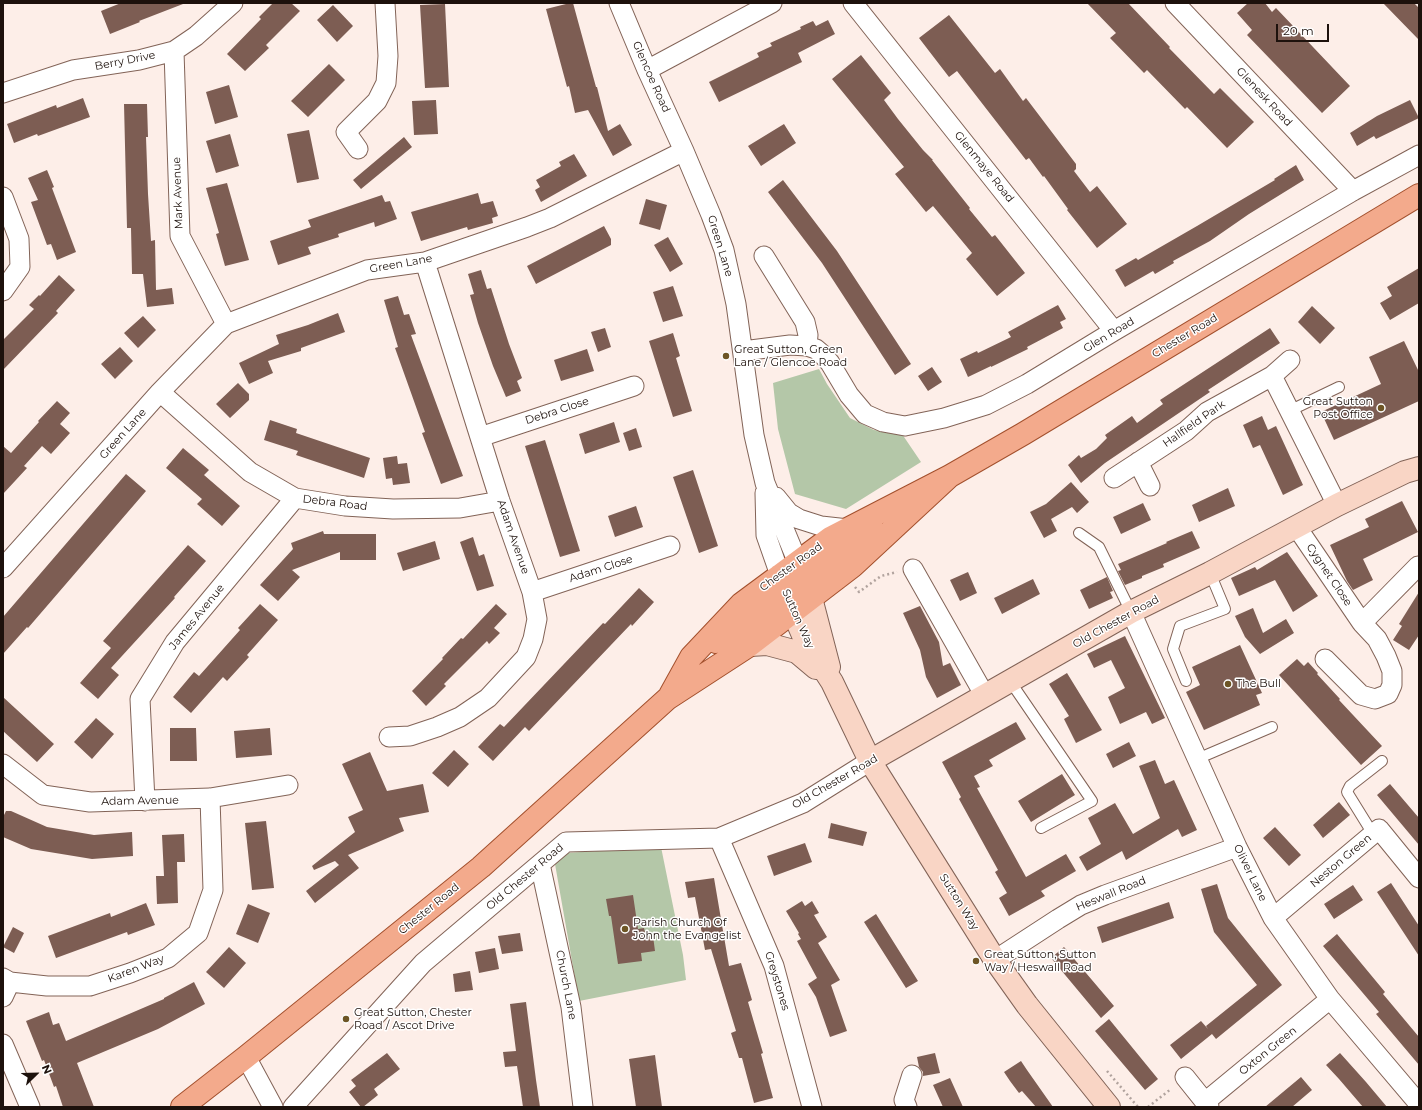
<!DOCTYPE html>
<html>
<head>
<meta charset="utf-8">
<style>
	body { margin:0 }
	#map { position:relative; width:1422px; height:1110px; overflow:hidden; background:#fdeee8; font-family:Montserrat,sans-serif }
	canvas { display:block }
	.frame { position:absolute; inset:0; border:4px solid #1d110c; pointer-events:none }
	.north { position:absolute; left:16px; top:1054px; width:40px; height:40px; -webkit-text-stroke:3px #fff; paint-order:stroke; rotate:67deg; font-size:11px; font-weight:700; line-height:16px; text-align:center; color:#1d110c }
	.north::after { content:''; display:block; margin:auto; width:14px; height:18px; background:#1d110c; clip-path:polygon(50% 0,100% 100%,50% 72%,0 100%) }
	.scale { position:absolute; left:1276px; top:24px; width:53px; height:18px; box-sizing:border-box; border:2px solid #1d110c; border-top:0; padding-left:5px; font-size:12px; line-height:14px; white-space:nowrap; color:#1d110c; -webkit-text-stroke:3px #fff; paint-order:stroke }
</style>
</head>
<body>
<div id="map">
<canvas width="1422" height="1110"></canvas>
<div class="frame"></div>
<div class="north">N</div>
<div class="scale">20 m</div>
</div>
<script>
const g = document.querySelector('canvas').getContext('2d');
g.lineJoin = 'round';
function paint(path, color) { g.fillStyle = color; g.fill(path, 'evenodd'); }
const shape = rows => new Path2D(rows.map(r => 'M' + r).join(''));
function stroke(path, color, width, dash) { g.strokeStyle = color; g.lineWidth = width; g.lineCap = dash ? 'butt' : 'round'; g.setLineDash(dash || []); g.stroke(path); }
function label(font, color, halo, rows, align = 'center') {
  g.font = font + ' Montserrat,sans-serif'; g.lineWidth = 3; g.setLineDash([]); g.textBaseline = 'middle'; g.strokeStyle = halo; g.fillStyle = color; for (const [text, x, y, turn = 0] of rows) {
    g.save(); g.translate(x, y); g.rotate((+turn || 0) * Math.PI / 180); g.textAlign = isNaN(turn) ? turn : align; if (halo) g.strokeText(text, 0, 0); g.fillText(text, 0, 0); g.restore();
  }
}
const green = shape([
	[819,369,827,384,850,418,874,430,902,434,921,462,846,509,795,494,778,429,773,383],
	[661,847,683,955,686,980,579,1001,555,864,565,853]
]);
const building = shape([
	[121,3,183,3,183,4,139,21,140,22,110,34,101,11],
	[273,3,291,3,300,11,266,45,269,48,245,71,227,54,261,19,259,17],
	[570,3,573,3,596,87,597,87,608,131,620,124,632,145,613,156,588,110,575,113,569,86,567,87,546,9],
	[1087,3,1128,3,1170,47,1169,48,1214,94,1220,88,1254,122,1227,148,1187,107,1185,109,1147,70,1144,73,1110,38,1116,33],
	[1248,3,1265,3,1272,12,1276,8,1350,86,1322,113,1247,35,1252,30,1237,13],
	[1383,3,1414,3,1419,8,1419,40],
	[445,4,449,87,425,88,420,5],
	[333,5,353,26,337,42,317,20],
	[949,15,995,73,1000,69,1023,101,1026,98,1076,164,1076,169,1074,171,1090,192,1097,186,1127,224,1097,248,1067,210,1068,209,1044,176,1043,177,1029,158,1026,160,957,71,949,77,919,38],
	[828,20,835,34,798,53,802,62,719,102,709,82,759,57,757,53,772,46,770,43,801,29,800,27,813,21,816,26],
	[861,55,891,93,884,100,898,119,923,150,933,160,932,160,970,208,969,209,992,237,995,235,1025,273,997,296,966,259,972,253,933,206,926,212,895,174,904,167,832,79],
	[329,64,345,80,308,117,291,101],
	[229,85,238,117,215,124,206,92],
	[83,98,90,117,38,136,37,134,14,143,7,124,56,105,57,108],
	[436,100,438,134,414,135,412,101],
	[1410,100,1419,118,1376,139,1374,136,1357,146,1350,133,1377,116],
	[124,104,147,104,148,137,146,137,148,194,151,241,155,240,156,290,172,288,174,304,147,307,143,274,132,274,131,228,127,228],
	[784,124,796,143,761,166,748,146],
	[309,130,319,179,297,183,287,134],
	[230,134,239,166,216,173,206,141],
	[404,137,412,147,361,189,353,180],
	[574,154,587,176,541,202,535,190,540,187,536,180,561,166,559,162],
	[1296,165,1304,180,1249,214,1210,241,1173,261,1174,263,1155,274,1153,271,1125,287,1115,270,1136,258,1138,260,1197,226,1275,180,1274,179],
	[47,170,54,187,52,188,76,252,57,260,51,244,47,245,31,202,38,200,28,178],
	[783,180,837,251,911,364,895,375,822,263,768,192],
	[227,183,249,260,225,266,216,234,219,233,206,188],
	[478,193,481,204,493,201,498,216,492,218,493,223,468,230,467,227,421,241,411,212],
	[382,195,385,202,390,201,397,219,375,227,374,222,338,234,339,237,308,247,311,254,278,265,270,241,311,227,308,220],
	[646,199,667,205,660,230,639,224],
	[604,226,611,239,611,245,536,284,527,266],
	[668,237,683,264,670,272,654,245],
	[1419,268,1419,303,1390,320,1380,303,1392,296,1387,287],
	[481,270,487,289,491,288,509,344,522,378,517,381,521,391,506,397,493,366,478,323,470,295,474,294,468,274],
	[59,275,75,290,56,311,58,313,3,370,3,340,34,309,29,305,39,295,40,296],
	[673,286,683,316,663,322,653,292],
	[398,296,404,315,409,314,416,334,411,335,463,476,441,484,422,433,425,432,395,348,398,347,384,300],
	[1058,305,1066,319,1060,322,1063,328,1027,347,1028,349,991,367,991,366,968,377,960,359,977,351,978,353,1011,337,1008,332],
	[1312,306,1335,328,1320,344,1298,322],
	[338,313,345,332,301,348,301,351,268,361,273,373,249,384,239,363,279,344,276,335,308,325],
	[143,316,156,330,138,348,124,333],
	[605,328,611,347,598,352,591,332],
	[1270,328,1280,343,1208,390,1210,392,1105,463,1081,483,1068,465,1079,455,1081,458,1096,449,1107,438,1105,435,1132,416,1137,423,1163,404,1160,400],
	[673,333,680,356,676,358,692,411,673,417,649,341],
	[1404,341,1419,372,1419,401,1334,440,1321,412,1381,384,1369,357],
	[120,347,133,361,115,379,101,364],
	[587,349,594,371,561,381,554,360],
	[932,367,942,382,928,391,918,376],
	[238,383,249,394,249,400,230,418,216,404],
	[57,401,70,413,60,424,70,433,51,454,42,446,24,466,27,468,3,494,3,446,11,453,39,422,38,421],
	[1262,416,1268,430,1276,426,1303,485,1283,495,1260,445,1253,448,1243,425],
	[270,420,297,429,296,433,370,458,364,478,296,455,298,451,264,440],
	[614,422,620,442,585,454,579,434],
	[636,428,642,447,629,451,623,433],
	[545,440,580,551,560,557,525,446],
	[183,448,209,470,204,475,240,506,222,526,197,504,202,499,166,468],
	[397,456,398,464,407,463,410,483,393,485,392,478,386,479,383,458],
	[693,470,718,546,699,553,673,477],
	[126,474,146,491,28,628,27,627,3,654,3,617],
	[1071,482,1089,502,1077,513,1072,507,1051,519,1057,531,1044,538,1030,512,1046,504],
	[1228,488,1235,506,1199,522,1192,505],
	[1402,501,1418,532,1363,559,1373,580,1353,590,1347,581,1330,545,1369,527,1365,519],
	[1143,503,1151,520,1121,534,1113,517],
	[636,506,643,527,615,537,608,516],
	[323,531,324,534,376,534,376,560,340,560,340,552,292,570,300,577,278,601,260,585,293,549,291,543],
	[1192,531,1200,548,1163,564,1164,567,1142,576,1142,578,1125,585,1118,571,1121,570,1118,564,1167,543,1166,542],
	[473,537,479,556,484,554,494,586,477,591,460,542],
	[435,541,440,559,403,571,397,553],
	[188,545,206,561,174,597,175,598,111,668,119,675,98,699,80,683,111,648,103,641],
	[1287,552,1318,596,1293,612,1275,580,1239,596,1231,578,1255,567,1257,570],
	[968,572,977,593,960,601,950,580],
	[1107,577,1113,591,1110,592,1113,598,1089,609,1080,590],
	[1033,579,1040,594,1002,614,994,598],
	[639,588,654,602,632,626,631,624,529,731,525,727,493,761,478,747,500,724,504,727,603,623,605,624],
	[1419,592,1419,635,1409,650,1393,640,1402,626,1399,624],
	[260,604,278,620,247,655,249,657,227,681,223,677,191,713,173,697,194,672,199,676,240,630,238,628],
	[496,604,507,614,494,628,500,633,489,644,487,641,444,684,446,686,426,706,412,691,443,659,442,658,461,638,463,639],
	[920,606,939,642,943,666,950,663,961,685,937,698,926,677,920,650,903,613],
	[1253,608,1263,633,1286,619,1294,633,1260,654,1245,637,1235,616],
	[1125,636,1165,718,1152,724,1146,712,1120,724,1108,697,1125,688,1111,660,1094,668,1087,654],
	[1240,645,1262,693,1256,695,1260,705,1204,730,1186,692,1200,685,1192,667],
	[1297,659,1304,666,1308,662,1318,673,1317,674,1340,699,1339,700,1382,746,1361,765,1279,675],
	[1067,673,1102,730,1076,743,1064,719,1069,716,1049,684],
	[3,697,54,744,37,762,3,731],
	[96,718,114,734,92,759,74,742],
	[1016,722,1026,739,989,760,993,766,974,776,980,787,977,788,1026,877,1066,854,1076,871,1041,891,1045,896,1009,916,999,898,1007,893,995,872,998,870,959,799,961,797,942,762],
	[170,728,196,728,197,761,170,761],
	[270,728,272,755,236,758,234,731],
	[1129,742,1136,756,1113,768,1106,754],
	[454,750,469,764,448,787,432,773],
	[370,752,387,791,423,784,429,812,399,818,404,831,348,855,359,868,315,903,306,891,339,865,335,861,314,870,312,866,355,832,348,817,363,810,342,764],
	[1155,760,1165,784,1174,780,1197,830,1182,837,1178,829,1126,860,1122,851,1087,871,1079,857,1101,844,1088,818,1115,803,1133,834,1160,818,1139,766],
	[1062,774,1075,795,1031,822,1018,801],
	[1390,784,1419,818,1419,845,1377,795],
	[1339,802,1350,815,1323,838,1313,825],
	[6,811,11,811,47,827,94,835,132,832,133,856,92,859,31,849,3,837,3,817],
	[266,821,274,888,252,890,245,823],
	[831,823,867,832,863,846,828,838],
	[1275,827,1301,855,1289,866,1263,838],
	[184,834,185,862,177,862,178,903,157,904,156,876,164,876,162,835],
	[805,843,812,862,774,876,767,856],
	[714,878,729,966,741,963,752,1000,748,1002,763,1053,761,1054,773,1098,754,1103,742,1058,739,1058,731,1033,736,1031,711,949,705,950,695,897,688,898,685,882],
	[1391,883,1419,926,1419,956,1377,892],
	[1217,884,1228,918,1282,985,1216,1039,1212,1034,1181,1059,1170,1045,1201,1021,1208,1029,1206,1026,1257,985,1214,932,1201,889],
	[1353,885,1363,900,1334,919,1324,904],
	[633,895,638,929,644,928,646,937,653,936,655,951,641,953,642,961,618,964,611,916,609,916,606,899],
	[802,901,805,906,812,901,819,913,814,915,827,937,818,943,840,980,831,985,847,1031,830,1037,816,997,808,984,817,978,797,941,801,939,798,934,799,933,786,911],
	[1169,902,1174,918,1102,943,1097,927],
	[146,903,155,925,128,935,127,932,56,958,48,936,110,913,111,917],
	[248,904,270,913,258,943,236,934],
	[876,914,918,981,906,988,864,922],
	[13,927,24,933,14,953,3,947],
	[520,933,523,951,502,954,498,936],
	[1337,934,1385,992,1383,994,1419,1037,1419,1065,1376,1014,1379,1012,1323,946],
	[229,947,246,963,224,988,206,972],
	[1064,947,1114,1006,1101,1018,1051,958],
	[495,948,499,969,479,973,475,952],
	[470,971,473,990,455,992,453,974],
	[194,982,205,1004,158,1029,77,1063,94,1107,63,1107,56,1086,54,1087,44,1060,42,1061,26,1021,49,1012,53,1025,59,1023,66,1041,164,999,164,998],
	[526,1002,536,1080,540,1107,523,1107,517,1066,505,1067,503,1052,516,1051,510,1004],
	[1109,1019,1158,1079,1145,1090,1095,1031],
	[387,1053,400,1069,374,1089,378,1095,363,1107,361,1107,349,1092,356,1086,351,1080],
	[935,1053,940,1073,923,1076,923,1072,919,1067,917,1057],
	[1340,1053,1366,1082,1387,1107,1363,1107,1339,1079,1326,1065],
	[655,1055,662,1107,636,1107,629,1059],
	[1021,1061,1027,1070,1053,1107,1036,1107,1022,1091,1019,1093,1010,1081,1004,1072],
	[1301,1077,1312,1090,1292,1107,1265,1107],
	[950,1078,963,1107,943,1107,933,1085]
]);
const path = shape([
	[855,587,859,592,881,576,897,572],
	[1107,1071,1138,1107],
	[1148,1107,1171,1089]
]);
const service = shape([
	[1289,411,1339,387],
	[1079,533,1099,547,1131,612],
	[1010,681,1092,801,1041,828],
	[1186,681,1173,649,1180,626,1225,609,1210,573],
	[1197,759,1272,727],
	[1373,834,1347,792,1350,786,1382,761]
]);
const minor = shape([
	[619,3,647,70,684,151,711,215,724,250,736,304,754,435,765,483,803,575],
	[853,3,1114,331],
	[1175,3,1353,191],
	[174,51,180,236,226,324],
	[647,70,772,3],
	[3,93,73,70,139,60,174,51,196,36,233,3],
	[358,149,346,132,377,101,386,83,388,56,385,3],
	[3,197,19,239,20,267,3,291],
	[807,346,816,349,823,355,830,363,849,395,865,414,883,422,905,426,944,418,986,405,1027,384,1114,331,1353,191,1419,155],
	[743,351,790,345,807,346,808,335,805,322,764,256],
	[1272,376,1337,505],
	[160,392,250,472,295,498,345,506,393,509,460,508,500,501],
	[480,437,634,386],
	[1138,462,1150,486],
	[1114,478,1186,431,1207,412,1272,376,1290,360],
	[765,493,766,535,780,575],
	[776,497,789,513,799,519,821,526,848,529],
	[1296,526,1362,623],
	[3,568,160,392,226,324,367,270,425,262,527,227,550,218,684,151],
	[913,569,985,696],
	[532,592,670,546],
	[1131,612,1237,847,1273,918,1330,999,1419,1104],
	[1325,659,1361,695,1375,699,1388,694,1392,685,1392,671,1386,656,1377,639,1362,623,1418,566],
	[389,737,410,736,437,727,460,717,488,698,526,657,533,639,537,619,532,592,500,501,425,262],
	[3,764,43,795,90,802,210,798,288,785],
	[145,801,140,699,175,642,295,498],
	[719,838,774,966,812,1107],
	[540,864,571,1007,583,1107],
	[1273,918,1379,829,1419,878],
	[995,960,1058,919,1081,905,1105,895,1237,847],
	[3,978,10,982,47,986,90,986,130,973,168,958,198,933,213,890,210,798],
	[3,997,10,982],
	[3,1044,30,1107],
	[246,1057,273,1107],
	[1185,1077,1209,1107],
	[1205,1102,1330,999],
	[293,1107,423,963,566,842,719,838,803,803,870,761],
	[907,1107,904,1100,912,1075]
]);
const secondary = shape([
	[786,596,806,642,832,682,870,761,995,960,1027,1005,1109,1107],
	[811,598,829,667],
	[750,645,767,644,797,652,816,668],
	[870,761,1131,612,1210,573,1337,505,1405,472,1419,468]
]);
const primary = shape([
	[780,575,804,577,841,552,875,532],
	[716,642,753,619,785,594,811,598],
	[670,695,691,657,741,604,830,538,950,476,1023,434,1419,195],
	[182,1107,246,1057,481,867,667,699,750,645,853,566,950,476]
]);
const markers = [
	[726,356,4,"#6d5525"],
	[1381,408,4,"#6d5525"],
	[1228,684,4,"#6d5525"],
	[625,929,4,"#6d5525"],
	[976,961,4,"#6d5525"],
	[346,1019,4,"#6d5525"]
];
const streetNames = [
	["Berry Drive",125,61,-11],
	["Glencoe Road",651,77,66],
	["Glenesk Road",1264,97,47],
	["Glenmaye Road",984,167,51],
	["Mark Avenue",178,193,-92],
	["Green Lane",720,246,73],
	["Green Lane",401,264,-10],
	["Glen Road",1109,335,-31],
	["Chester Road",1185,336,-31],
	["Debra Close",557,411,-18],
	["Hallfield Park",1194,424,-35],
	["Green Lane",123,434,-48],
	["Debra Road",335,503,7],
	["Adam Avenue",513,537,71],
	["Chester Road",791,567,-36],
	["Adam Close",601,569,-18],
	["Cygnet Close",1329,575,56],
	["James Avenue",197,617,-51],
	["Sutton Way",798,619,66],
	["Old Chester Road",1116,622,-29],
	["Old Chester Road",835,782,-30],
	["Adam Avenue",140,801,-1],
	["Neston Green",1341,861,-40],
	["Oliver Lane",1250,873,64],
	["Old Chester Road",525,877,-40],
	["Heswall Road",1111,894,-22],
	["Sutton Way",959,902,58],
	["Chester Road",429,909,-39],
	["Karen Way",136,969,-21],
	["Greystones",777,981,73],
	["Church Lane",566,985,79],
	["Oxton Green",1268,1051,-39]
];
const poiNames = [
	["Great Sutton, Green",734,350],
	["Lane / Glencoe Road",734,363],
	["Great Sutton",1373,402,"right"],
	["Post Office",1373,415,"right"],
	["The Bull",1236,684],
	["Parish Church Of",633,923],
	["John the Evangelist",633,936],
	["Great Sutton, Sutton",984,955],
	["Way / Heswall Road",984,968],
	["Great Sutton, Chester",354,1013],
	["Road / Ascot Drive",354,1026]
];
paint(green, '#b4c7a8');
paint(building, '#7d5d53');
stroke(service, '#826357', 12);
stroke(minor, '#826357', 21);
stroke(secondary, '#826357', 24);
stroke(primary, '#a3502d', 24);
stroke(path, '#b1a39e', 2.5, [2, 3]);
stroke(service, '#fff', 10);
stroke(minor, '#fff', 19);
stroke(secondary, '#f9d5c5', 22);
stroke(primary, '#f3aa8c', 22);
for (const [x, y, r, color] of markers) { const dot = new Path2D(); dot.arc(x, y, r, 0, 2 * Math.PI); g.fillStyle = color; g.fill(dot); stroke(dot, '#fff', 1.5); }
label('11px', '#1d110c', '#fff', streetNames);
label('11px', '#1d110c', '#fff', poiNames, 'left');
</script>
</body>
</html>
